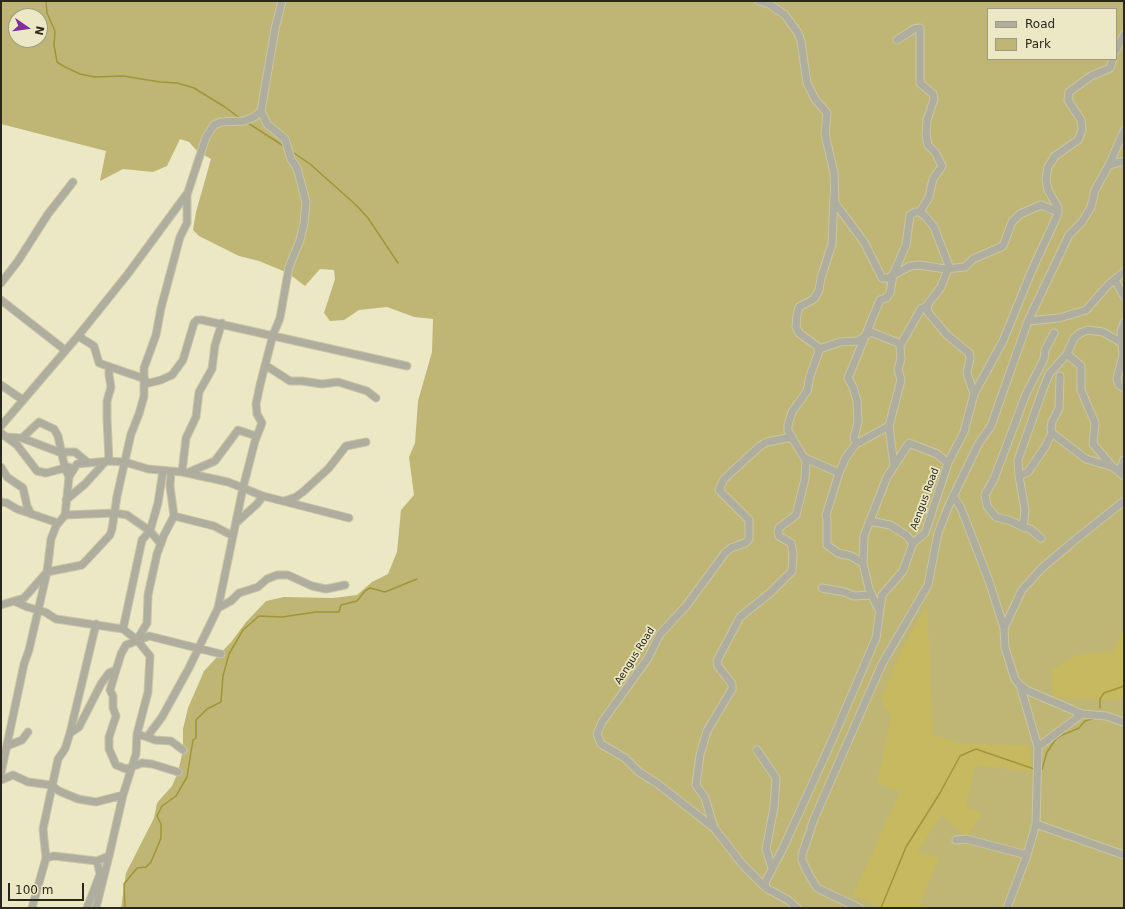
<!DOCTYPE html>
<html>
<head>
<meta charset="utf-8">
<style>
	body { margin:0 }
	#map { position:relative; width:1125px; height:909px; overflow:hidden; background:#ece8c5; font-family:"DejaVu Sans",sans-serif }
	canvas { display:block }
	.frame { position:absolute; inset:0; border:2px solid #2a281b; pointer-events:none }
	.legend { position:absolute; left:987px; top:8px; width:130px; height:52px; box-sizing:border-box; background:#ece8c5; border:1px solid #9e9b81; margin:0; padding:5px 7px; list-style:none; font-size:12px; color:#2a281b }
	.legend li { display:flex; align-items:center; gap:8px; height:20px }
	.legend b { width:20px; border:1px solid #9e9b81 }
	.north { position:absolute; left:8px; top:8px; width:40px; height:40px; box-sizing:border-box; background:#ece8c5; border:1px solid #9e9b81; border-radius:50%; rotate:103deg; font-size:11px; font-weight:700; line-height:16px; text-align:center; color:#2a281b }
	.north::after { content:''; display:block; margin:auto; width:14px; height:18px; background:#822f9e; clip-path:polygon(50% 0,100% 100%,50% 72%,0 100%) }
	.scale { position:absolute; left:8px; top:883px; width:76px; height:18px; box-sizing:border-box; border:2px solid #2a281b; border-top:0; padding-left:5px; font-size:12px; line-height:14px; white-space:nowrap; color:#2a281b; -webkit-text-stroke:3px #ece8c5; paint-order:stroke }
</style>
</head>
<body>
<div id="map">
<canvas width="1125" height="909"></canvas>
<div class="frame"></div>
<ul class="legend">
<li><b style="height:5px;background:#aead9e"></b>Road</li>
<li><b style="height:11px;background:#bfb676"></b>Park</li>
</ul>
<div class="north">N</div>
<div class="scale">100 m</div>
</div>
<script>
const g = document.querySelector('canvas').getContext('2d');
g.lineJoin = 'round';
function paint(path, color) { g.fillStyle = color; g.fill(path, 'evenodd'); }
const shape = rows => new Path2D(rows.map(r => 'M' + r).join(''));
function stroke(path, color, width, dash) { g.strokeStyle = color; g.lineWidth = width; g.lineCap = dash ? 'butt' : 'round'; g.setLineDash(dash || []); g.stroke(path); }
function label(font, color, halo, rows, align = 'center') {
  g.font = font + ' "DejaVu Sans",sans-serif'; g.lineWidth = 3.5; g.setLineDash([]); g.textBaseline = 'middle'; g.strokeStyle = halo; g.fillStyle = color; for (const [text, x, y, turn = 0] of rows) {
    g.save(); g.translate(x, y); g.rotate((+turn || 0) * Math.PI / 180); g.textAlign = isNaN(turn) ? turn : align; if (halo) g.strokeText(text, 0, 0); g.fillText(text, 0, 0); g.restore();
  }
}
const green = shape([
	[1,1,1124,1,1124,908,121,908,126,873,154,818,157,803,172,786,178,772,183,750,183,729,188,708,204,671,232,641,246,622,266,601,284,597,333,598,357,595,372,582,388,574,397,552,401,510,414,495,409,457,415,443,418,401,432,352,433,319,414,317,387,307,359,310,344,320,330,321,324,313,335,279,334,270,320,269,305,286,288,273,259,261,239,256,199,236,193,230,196,212,211,159,198,152,189,142,180,139,167,166,153,172,123,169,100,181,106,151,1,124],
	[988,9,1116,9,1116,59,988,59],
	[16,16,40,16,40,40,16,40]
]);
const forest = shape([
	[927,604,933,734,960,744,1028,745,1032,772,975,765,966,807,982,813,967,837,942,815,917,852,939,858,919,905,926,908,884,908,853,895,900,792,877,783,891,717,881,699,903,647],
	[1124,629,1124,698,1116,700,1053,697,1051,670,1077,655,1113,651]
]);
const stream = shape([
	[46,1,47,13,55,31,54,45,57,62,65,67,80,74,95,77,123,76,160,82,177,83,194,88,225,107,241,119],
	[248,123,285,147],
	[291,151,310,164,356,205,368,218,398,263],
	[1100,708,1100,699,1104,693,1124,686],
	[1042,769,1047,752,1056,739,1062,735,1079,728,1085,721,1096,718],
	[125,908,124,884,137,868,146,867,151,862,161,838,161,824,157,816,162,806,176,796,187,777,193,740,196,738,196,720,207,709,221,702,223,676,229,654,243,630,259,616,282,617,316,612,339,612,341,605,357,601,365,591,370,588,385,592,417,579],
	[881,908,906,847,940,793,960,756,976,749,1034,769]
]);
const minor = shape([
	[759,1,769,4,785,15,798,33,801,41,807,83,815,99,827,113,825,134,834,173,835,203,864,242,882,278,888,278,910,266,920,265,945,269,965,267,973,259,1003,246,1012,222,1020,214,1041,205,1058,212],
	[897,40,914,29,920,28,920,83,933,94,934,99,927,120,926,135,928,145,935,152,942,166,933,179,929,197,920,212],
	[1116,50,1124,35],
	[1109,165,1124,161],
	[1115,280,1124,296],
	[1,283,18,261,48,214,73,182],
	[1,300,65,350],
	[1028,321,1059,318,1086,310,1108,285,1124,272],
	[1124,323,1121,332,1123,355,1117,379,1119,385,1124,388],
	[78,336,94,346,99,363,145,379],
	[901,344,900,346,901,359,898,369,901,380,889,426,894,466,909,443,937,454,948,463],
	[819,349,840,342,858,341,871,332,901,344,921,309,927,306],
	[1067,354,1081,366,1081,390,1095,423,1093,444,1112,466],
	[265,365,290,381,302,381,322,384,338,382,367,391,376,398],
	[1060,376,1059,408,1052,422,1051,428,1052,433,1086,459,1113,467,1124,476],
	[145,384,161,380,172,375,183,360,194,323,197,320,202,320,407,366],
	[1,385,23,400],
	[1,426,78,336,127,275,186,195],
	[1,433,6,437,22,438,59,452,75,452,87,462],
	[6,437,17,445,37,471,46,473,69,467],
	[22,438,39,422,54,429,58,436,65,468,69,477],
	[856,444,889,426],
	[805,458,839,473],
	[109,461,107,418,107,401,111,387,109,375,109,367],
	[1,467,7,477,23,488,27,506,31,514],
	[171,472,170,486,174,516],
	[182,472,186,438,196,417,199,392,212,369,215,345,222,323],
	[1119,472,1124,460],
	[187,473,215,461,238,430,256,436],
	[1019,476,1028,472,1045,447,1052,433],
	[953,496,961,508,989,581,1004,628,1005,648,1015,679,1020,685,1026,690,1082,714,1106,716,1124,722],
	[66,500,85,484,106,461],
	[284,501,296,497,304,491,329,468,346,446,366,442],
	[1,502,7,503,17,509,58,523],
	[65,515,115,513,127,515,150,531,161,544],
	[869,521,890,525,906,535,913,543],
	[236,523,257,504,263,496],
	[1023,527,1011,521,996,517,987,506,985,495,994,479,1026,394,1044,359,1045,350,1054,333],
	[1041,538,1030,529,1023,527,1025,510,1019,476,1018,460,1042,392,1049,374,1067,354,1074,338,1080,333,1088,330,1103,332,1122,343],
	[863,563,864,536,887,477,894,466],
	[822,588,844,592,854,596,872,595],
	[16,602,27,607,45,612,56,619,123,629,137,640,150,656,148,692,137,734,136,754,123,795,109,856,96,908],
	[1,605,24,598,47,572,82,565,110,535,112,529,117,496,131,434,139,414,144,396,144,368,156,335,161,308,180,237,187,223,187,195,206,137,214,125,221,122,244,121,254,117,261,111,275,29,282,1],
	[218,608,231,601,239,593,258,587,267,579,277,575,288,575,312,586,326,589,345,585],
	[878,608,869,589,863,563,851,556,838,553,827,545,827,519,826,515,839,473,846,457,856,444,854,438,858,422,857,401,853,387,848,378,880,300,886,298,890,293,893,275,906,245,910,215,915,212,920,212,925,216,934,227,949,266,941,287,928,304,927,311,947,335,969,353,970,358,967,373,974,394],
	[1004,628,1022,590,1042,568,1075,540,1124,501],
	[123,629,142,540,150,531,158,503,163,471],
	[137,640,147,623,148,595,157,554,164,535,174,516,214,526,233,536],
	[1020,685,1038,747],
	[70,733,96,624],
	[137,734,147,737,162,717,189,668,218,608,243,488,255,441,262,423,257,414,256,404,260,385,273,335,280,318,289,267,300,240,304,223,306,202,297,168,291,159,285,139,267,124,261,111],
	[147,737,155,740,171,741,183,750],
	[7,746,22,740,28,732],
	[757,750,776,778,774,807,766,849,772,868],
	[178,772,152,764,142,763,126,769,116,765,109,749,109,737,116,716,113,708,113,696,110,690,121,654,126,645,149,636,221,654],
	[1,773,24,664,29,650,47,572,51,539,56,526,65,515,69,477,77,464,109,461,125,462,148,469,182,472,228,482,263,496,349,518],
	[1,780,13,775,28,782,51,785,59,791,78,799,96,802,123,795],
	[1036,824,1124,855],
	[714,828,705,798,696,785,700,755,707,731,732,689,732,684,718,666,717,661,740,617,770,593,792,571,793,553,791,543,779,536,778,532,779,528,796,515,805,479,806,461,788,431,788,425,792,412,807,391,810,376,819,351,817,346,799,333,796,327,797,315,799,307,814,299,819,290,821,278,832,244,834,195],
	[956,840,966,839,1027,855],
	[46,858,43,829,58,759,65,749,70,733,79,727,101,684,109,673,116,670],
	[766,888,743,865,714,828,658,784,639,772,625,758,601,744,597,734,602,722,648,658,660,634,686,606,725,553,731,548,745,543,749,539,749,520,719,490,724,479,760,446,767,442,792,437],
	[32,908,46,858,54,856,97,861,109,856],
	[87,908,100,874,97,861],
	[797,908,788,900,766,888,765,883,784,846,834,736,876,638,882,595,903,571,913,543,925,533,948,463,964,432,974,394,1003,341,1032,270,1057,216,1058,208,1048,190,1046,179,1048,167,1055,156,1078,140,1082,130,1081,120,1068,100,1069,92,1091,76,1110,68,1113,59],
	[859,908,817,888,808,873,802,860,802,855,814,819,882,664,928,585,938,533,949,505,979,443,991,426,1028,321,1069,235,1082,222,1091,207,1095,190,1109,165,1124,131],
	[1007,908,1027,855,1036,824,1038,747,1082,714]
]);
const streetNames = [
	["Aengus Road",925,499,-70],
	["Aengus Road",635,656,-58]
];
paint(green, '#bfb676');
paint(forest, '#c6b95f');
stroke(stream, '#a19539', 1.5);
stroke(minor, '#c9c5a6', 9);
stroke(minor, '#aead9e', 7);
label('10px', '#2a281b', '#ece8c5', streetNames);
</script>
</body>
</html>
